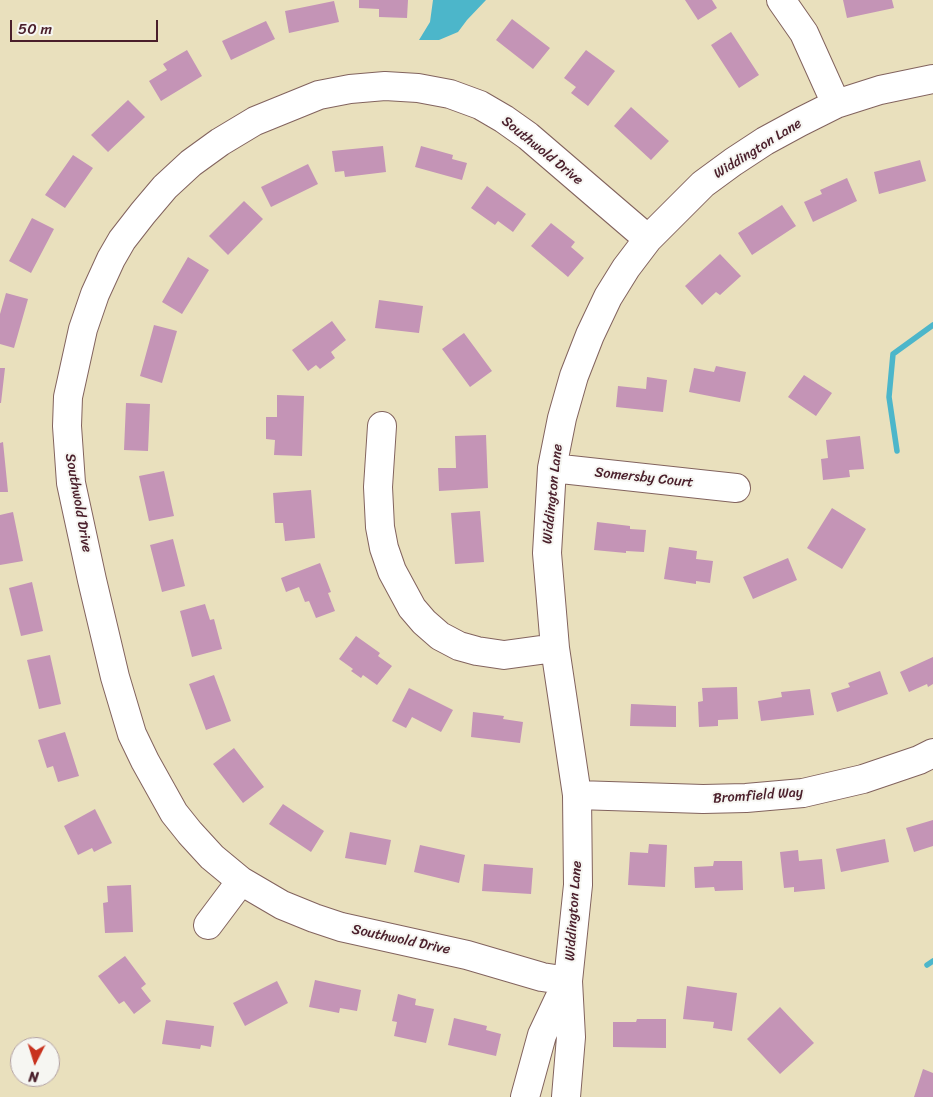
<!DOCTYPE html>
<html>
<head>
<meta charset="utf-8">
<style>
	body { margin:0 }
	#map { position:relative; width:933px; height:1097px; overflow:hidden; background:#e9e0bd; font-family:Sriracha,sans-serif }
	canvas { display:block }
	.north { position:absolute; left:10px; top:1037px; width:50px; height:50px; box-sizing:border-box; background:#f6f6f2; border:1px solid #b1a0a2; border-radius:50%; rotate:185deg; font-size:14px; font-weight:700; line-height:20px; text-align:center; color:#4a1f2b }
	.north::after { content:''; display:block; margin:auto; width:18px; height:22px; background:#c8321e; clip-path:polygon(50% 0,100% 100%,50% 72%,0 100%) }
	.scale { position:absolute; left:10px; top:20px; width:148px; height:22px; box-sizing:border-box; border:2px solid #4a1f2b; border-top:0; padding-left:6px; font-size:15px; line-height:18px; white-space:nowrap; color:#4a1f2b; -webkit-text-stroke:4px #f6f6f2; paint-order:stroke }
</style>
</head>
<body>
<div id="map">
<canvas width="933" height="1097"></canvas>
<div class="north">N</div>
<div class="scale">50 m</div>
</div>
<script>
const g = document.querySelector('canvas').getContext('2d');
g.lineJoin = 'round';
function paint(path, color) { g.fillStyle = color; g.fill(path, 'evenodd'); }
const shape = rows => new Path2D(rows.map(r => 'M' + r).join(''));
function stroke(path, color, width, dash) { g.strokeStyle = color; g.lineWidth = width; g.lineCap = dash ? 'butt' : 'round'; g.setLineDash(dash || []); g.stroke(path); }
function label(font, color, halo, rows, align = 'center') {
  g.font = font + ' Sriracha,sans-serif'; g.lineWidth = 4; g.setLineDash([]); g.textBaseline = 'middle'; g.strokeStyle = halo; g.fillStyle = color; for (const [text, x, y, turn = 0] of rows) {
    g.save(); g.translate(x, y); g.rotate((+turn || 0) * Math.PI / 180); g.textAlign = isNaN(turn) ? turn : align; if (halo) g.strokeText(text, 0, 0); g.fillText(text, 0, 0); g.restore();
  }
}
const water = shape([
	[433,0,486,0,467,20,458,32,439,40,419,40,430,22]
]);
const stream = shape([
	[897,451,889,397,893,354,933,325],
	[927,965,933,961]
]);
const building = shape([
	[359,0,408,0,407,18,379,17,379,9,359,8],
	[685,0,712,0,717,8,698,20],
	[843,0,892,0,894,8,847,18],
	[334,1,339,22,289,33,285,11],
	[512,19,550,48,533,69,496,40],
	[266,21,275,39,231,60,222,41],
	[731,32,759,75,739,88,711,45],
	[187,50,202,76,161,101,149,81,167,70,163,64],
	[586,50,615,71,588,106,571,93,576,87,564,78],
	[128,100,145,117,108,152,91,135],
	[631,107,669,141,651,160,614,126],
	[383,146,386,172,345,177,344,171,335,172,332,151],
	[421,146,453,155,452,159,467,163,462,180,415,167],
	[73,155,93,168,65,208,45,195],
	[920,160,926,181,879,194,874,172],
	[308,164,318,184,271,207,261,187],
	[847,178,857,201,813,222,804,202,822,194,820,190],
	[487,186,526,214,513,232,498,221,495,225,471,208],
	[244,201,263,219,228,255,209,236],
	[782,205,796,226,752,255,738,233],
	[32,218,54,229,31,273,9,261],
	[551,223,575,242,571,247,584,258,568,277,531,246],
	[720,254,741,276,720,295,716,292,702,305,685,286],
	[188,257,209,270,182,314,162,302],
	[6,293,28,299,14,348,0,344,0,314],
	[379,300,423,306,419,333,375,328],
	[332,321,346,340,331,352,335,358,320,369,316,365,308,371,292,350],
	[154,325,177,331,162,383,140,376],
	[464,333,492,371,470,387,442,349],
	[716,366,746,372,740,402,689,392,694,368,714,372],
	[0,368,5,368,1,403,0,403],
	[804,375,832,393,816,416,788,397],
	[647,377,667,380,663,412,616,407,618,386,646,389],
	[277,395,304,396,302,456,274,455,275,440,266,439,266,417,277,417],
	[126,403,150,404,148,451,124,450],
	[486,435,488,488,439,491,438,468,456,468,455,436],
	[860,436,864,469,849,470,850,477,823,480,821,459,828,458,826,440],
	[3,442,8,492,0,492,0,443],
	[164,471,174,516,149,521,139,476],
	[311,490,315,538,285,541,283,523,275,523,273,493],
	[832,508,866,529,842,569,807,548],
	[480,511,484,562,455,564,451,513],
	[13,512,23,561,0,565,0,515],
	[597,522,630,526,630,529,646,530,644,552,626,551,626,553,594,550],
	[173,539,185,586,162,592,150,545],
	[669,547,697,551,696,559,713,561,710,583,696,581,696,584,664,579],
	[788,558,797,580,753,599,743,577],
	[320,563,331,592,328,593,335,611,316,618,309,601,305,602,299,587,286,592,281,578],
	[32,582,43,631,21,636,9,588],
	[205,604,210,620,214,619,222,649,192,657,180,611],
	[356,636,380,653,378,656,392,666,377,685,363,675,361,678,351,671,353,669,339,659],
	[50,655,61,704,39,709,27,660],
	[933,657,933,684,928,687,927,684,909,692,900,672],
	[880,671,888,694,837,712,831,693,850,687,848,683],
	[214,675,231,721,206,730,189,684],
	[737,687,738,719,718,720,718,726,699,727,698,702,703,701,702,688],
	[409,688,453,710,441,732,412,717,406,728,392,721],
	[810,689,814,715,761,721,758,701,782,697,781,692],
	[631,704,676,706,676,727,630,726],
	[473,712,504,716,503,719,523,722,520,743,471,737],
	[65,732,79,776,58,782,53,766,47,768,38,740],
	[234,748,264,787,243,803,213,764],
	[283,804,324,831,311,852,269,824],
	[95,809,112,843,94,852,92,848,78,855,64,826],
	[933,820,933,846,914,852,906,828],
	[350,832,391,840,386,865,345,858],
	[885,839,889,862,841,872,836,849],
	[649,844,667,845,665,887,628,885,630,852,648,853],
	[420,845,465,855,459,883,414,872],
	[798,850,799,861,822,859,825,889,794,892,794,887,784,888,780,852],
	[714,861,742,861,743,890,715,891,714,887,695,888,694,867,713,866],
	[484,864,533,868,531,894,482,891],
	[131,885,133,932,105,933,103,903,108,902,107,886],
	[125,956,146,984,141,988,151,1001,134,1014,124,1001,119,1004,98,976],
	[315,980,361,990,357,1011,340,1008,339,1013,309,1007],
	[277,981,288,1003,245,1026,233,1003],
	[687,986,737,993,732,1031,713,1028,714,1022,683,1019],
	[398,994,416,999,415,1005,434,1009,426,1043,394,1036,397,1022,392,1021],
	[780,1007,814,1043,780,1074,747,1039],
	[454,1018,487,1026,486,1030,501,1034,496,1056,448,1045],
	[637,1019,666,1019,666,1048,613,1047,613,1022,636,1022],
	[166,1020,214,1026,211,1047,201,1045,200,1049,162,1044],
	[923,1069,933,1073,933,1097,914,1097]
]);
const minor = shape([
	[781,0,804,33,836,104],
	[382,426,378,487,380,527,384,548,392,571,412,608,424,622,440,636,459,646,477,651,504,655,555,648],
	[552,468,736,488],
	[577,795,703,799,746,798,803,793,863,779,919,760,933,753],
	[208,925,241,881],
	[568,981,542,977,467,955,341,927,314,918,282,905,241,881,212,857,190,833,174,813,145,761,132,734,115,677,92,580,71,483,67,426,68,397,83,329,95,294,111,259,122,240,143,213,165,187,191,163,220,142,255,121,319,95,350,89,385,86,418,88,450,94,480,105,504,119,528,136,648,239],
	[525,1097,542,1035,567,982],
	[566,1097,571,1037,568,981,578,885,577,795,555,648,547,553,552,468,562,418,574,376,590,335,608,297,626,268,648,239,703,184,733,162,765,141,800,122,836,104,880,90,933,79]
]);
const streetNames = [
	["Widdington Lane",758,149,-32],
	["Southwold Drive",542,151,39],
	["Somersby Court",644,478,6],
	["Widdington Lane",553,494,-84],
	["Southwold Drive",78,503,80],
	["Bromfield Way",758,796,-4],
	["Widdington Lane",574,911,-86],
	["Southwold Drive",401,940,12]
];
paint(water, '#4cb6ca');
stroke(stream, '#4cb6ca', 5.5);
paint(building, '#c494b6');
stroke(minor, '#82635e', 30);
stroke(minor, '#fff', 28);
label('14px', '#4a1f2b', '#f6f6f2', streetNames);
</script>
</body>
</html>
